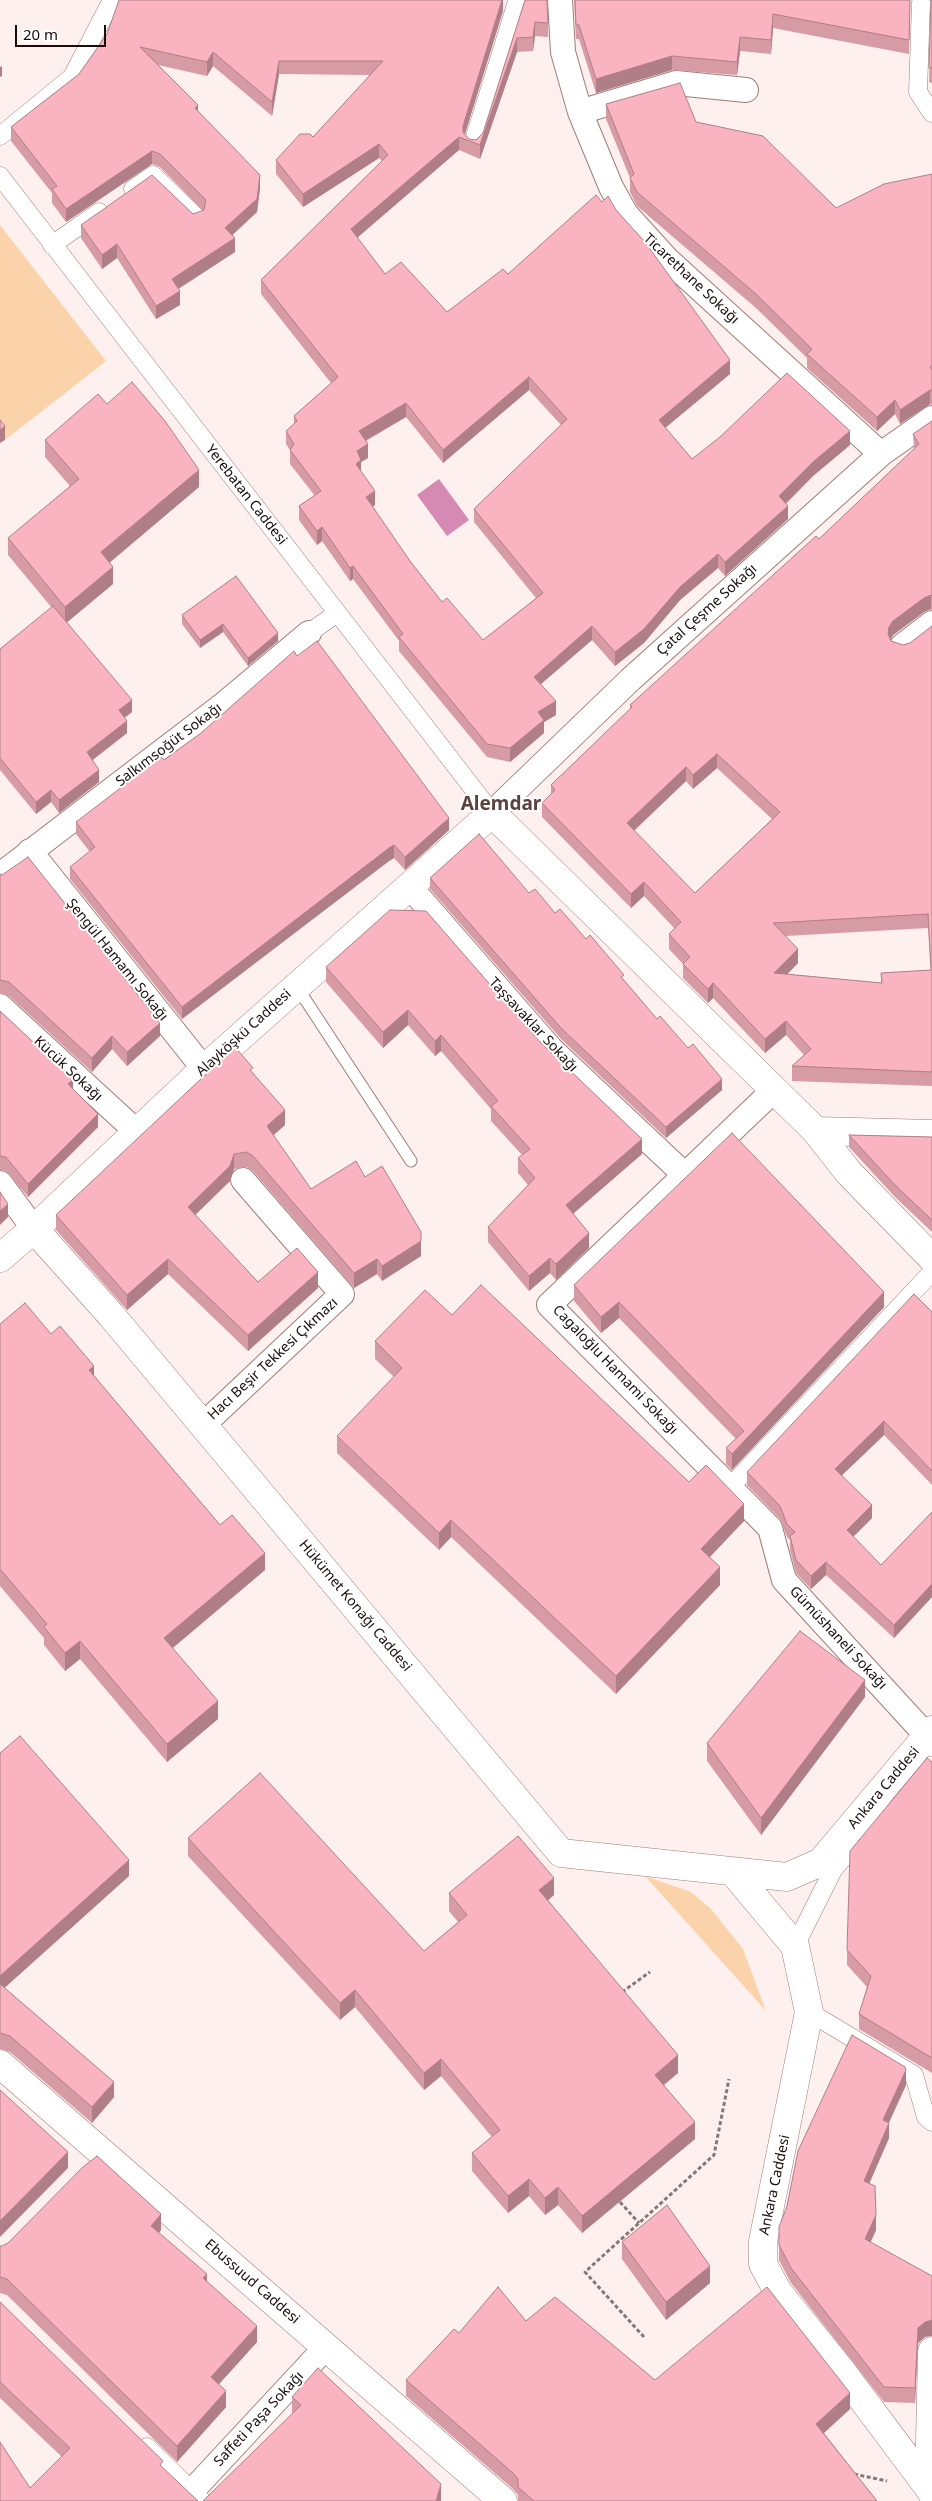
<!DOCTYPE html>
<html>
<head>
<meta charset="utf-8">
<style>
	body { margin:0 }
	#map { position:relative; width:932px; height:2501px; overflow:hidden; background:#fef0ee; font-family:"Noto Sans",sans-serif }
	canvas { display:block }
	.scale { position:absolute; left:15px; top:25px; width:91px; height:22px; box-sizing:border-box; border:2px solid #190d0c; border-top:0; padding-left:6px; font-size:15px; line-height:18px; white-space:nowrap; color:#190d0c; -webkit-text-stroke:4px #fff; paint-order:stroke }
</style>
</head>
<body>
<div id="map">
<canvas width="932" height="2501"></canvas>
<div class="scale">20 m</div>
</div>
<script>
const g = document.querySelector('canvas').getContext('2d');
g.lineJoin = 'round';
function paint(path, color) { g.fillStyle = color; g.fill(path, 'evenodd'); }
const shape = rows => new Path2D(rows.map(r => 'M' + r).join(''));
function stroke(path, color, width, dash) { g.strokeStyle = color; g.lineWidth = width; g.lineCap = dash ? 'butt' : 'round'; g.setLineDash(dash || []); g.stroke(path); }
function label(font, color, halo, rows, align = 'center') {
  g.font = font + ' "Noto Sans",sans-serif'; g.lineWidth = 4; g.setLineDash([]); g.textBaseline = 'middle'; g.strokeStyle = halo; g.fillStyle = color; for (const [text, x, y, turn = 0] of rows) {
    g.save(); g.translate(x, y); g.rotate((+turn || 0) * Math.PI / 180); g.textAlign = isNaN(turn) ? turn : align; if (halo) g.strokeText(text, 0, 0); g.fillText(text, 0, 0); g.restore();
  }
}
const green = shape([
	[0,225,106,361,5,440,0,433],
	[645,1876,691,1892,711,1909,743,1949,766,2011]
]);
const water = shape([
	[439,479,469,520,447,536,417,495]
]);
const path = shape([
	[622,1992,650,1972],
	[620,2202,639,2223],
	[644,2337,585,2272,714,2155,729,2079],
	[854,2474,887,2481]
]);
const service = shape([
	[297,987,411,1161]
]);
const pedestrian = shape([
	[921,3,918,92,932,113],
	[0,136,72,77,112,0],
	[473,143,517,2],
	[0,176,492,813],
	[133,189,153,175,196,217],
	[52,245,99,212],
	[309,633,337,613],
	[730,1487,932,1272],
	[795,1946,833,1870,884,1809],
	[809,2012,914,2075,926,2117,932,2122],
	[147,2447,202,2501]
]);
const minor = shape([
	[560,0,563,52,580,112,611,187,626,214,667,259,881,454],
	[580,112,676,83,746,90],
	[902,646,932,623],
	[492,813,631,679,881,454,932,418],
	[30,851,204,1069],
	[0,875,224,704,309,633],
	[410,887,551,1049,686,1176],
	[0,1006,137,1132],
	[774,1090,549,1305,770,1528,784,1580,927,1736],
	[0,1183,34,1229],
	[203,1425,342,1294,243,1180],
	[192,2491,326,2347]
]);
const tertiary = shape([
	[816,1131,849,1173,932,1258],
	[34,1229,111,1315,561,1853,787,1877,821,1862,927,1736],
	[733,1872,795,1946,809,2012,763,2241,763,2264,778,2292,840,2369,929,2488]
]);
const secondary = shape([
	[0,1258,34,1229,204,1069,492,813,816,1131,932,1134],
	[932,1730,927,1736,932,1742],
	[0,2064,503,2501],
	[932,2351,929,2488,932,2493]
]);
const wall = shape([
	[503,0,503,11,465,134,469,139,476,140,483,133,525,0,548,23,548,37,535,36,533,51,517,52,480,159,459,150,357,238,385,274,447,312,508,274,602,202,616,210,730,374,665,428,692,459,850,445,813,476,786,504,788,519,725,576,718,568,680,600,644,643,615,666,592,640,541,684,556,715,544,722,544,733,510,762,487,757,399,651,399,641,353,579,350,581,322,541,317,545,299,520,299,506,315,496,290,464,290,450,286,444,286,431,294,424,294,416,331,383,261,294,261,280,382,161,379,158,303,207,276,174,276,160,313,137,370,75,279,74,272,116,213,66,207,76,158,65,198,111,260,188,257,212,232,235,235,252,178,289,180,305,156,319,117,258,102,269,81,238,81,225,193,214,203,211,160,167,152,164,66,222,52,203,52,193,11,141,11,127,79,74,107,34],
	[529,390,561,425,474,509,474,522,536,598,483,640,442,602,410,561,372,507,375,505,361,471,361,462,368,458,366,441,406,417,443,463],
	[574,0,910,0,909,54,773,28,771,54,740,51,737,75,672,70,596,93,579,39,576,39],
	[932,1,932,83,929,82],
	[606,104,696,122,836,208,932,174,932,405,930,404,900,424,895,414,877,431,807,368,807,358,756,308,637,206,630,192,630,178,606,119],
	[107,404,199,487,109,562,113,584,67,622,132,712,124,718,127,733,93,760,99,782,59,813,51,802,36,814,0,770,0,649,52,608,8,555,8,538,70,486,45,457,45,440],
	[932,421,932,610,931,609,924,612,893,635,891,639,891,641,903,645,910,643,932,626,932,1086,792,1081,792,1066,804,1055,786,1035,765,1053,713,998,708,1003,683,978,683,964,669,949,669,934,675,929,644,896,631,908,542,817,542,803,551,794,551,785,630,710,630,705,819,539,914,449,913,434],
	[717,768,772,819,695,893,634,831,686,781,693,789],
	[928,928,931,970,881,973,881,983,787,974,798,963,786,936],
	[236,576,278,641,248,666,223,632,200,648,182,624,182,615],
	[297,656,449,830,405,870,394,858,389,861,182,1019,70,879,70,867,90,852,76,834,76,822,201,733],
	[0,874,160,1036,127,1066,112,1049,92,1072,9,996,0,994],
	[430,878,529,893,555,913,586,939,624,980,657,1019,722,1090,666,1138,561,1039,430,889],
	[326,967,541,1043,642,1154,573,1213,589,1248,556,1280,550,1273,529,1291,488,1242,488,1227,528,1185,518,1173,518,1158,522,1155,491,1121,491,1109,441,1051,435,1056,408,1025,383,1048,326,982],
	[0,1011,73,1089,98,1127,28,1197,6,1171,0,1170],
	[253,1073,285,1125,273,1135,311,1189,365,1177,421,1256,382,1281,377,1274,354,1288,253,1171,247,1167,234,1169,230,1181,195,1215,258,1282,318,1288,248,1351,168,1274,127,1310,56,1230,56,1215],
	[849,1135,932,1137,932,1232,895,1197,849,1147],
	[574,1285,884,1307,732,1470,726,1464,726,1448,736,1439,619,1318,601,1333,574,1301],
	[932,1312,932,1485,884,1435,842,1475,872,1518,853,1537,881,1565,932,1512,932,1597,894,1638,826,1575,811,1589,796,1573,790,1550,790,1540,787,1537,780,1519,747,1485,747,1472],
	[452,1315,744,1521,710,1557,720,1585,616,1694,451,1537,439,1550,337,1453,337,1436,394,1377,375,1359,375,1341],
	[0,1324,51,1334,94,1376,220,1525,265,1570,173,1648,218,1719,167,1762,80,1659,65,1671,44,1645,44,1638,0,1586],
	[865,1697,761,1835,707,1761,707,1743],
	[0,1753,129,1876,4,1988,114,2097,92,2123,10,2052,0,2049],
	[932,1762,932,2073,859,2029,859,2014,867,1987,847,1965,847,1950],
	[188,1838,424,1951,458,1922,449,1911,449,1893,554,1895,548,1900,678,2073,664,2085,695,2139,582,2233,558,2205,545,2215,529,2196,508,2213,472,2171,472,2153,492,2137,441,2076,424,2090,355,2007,340,2020,188,1856],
	[906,2085,889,2123,889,2138,869,2183,876,2230,870,2242,925,2337,918,2343,915,2403,884,2402,791,2283,779,2260,779,2227],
	[161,2230,159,2233,207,2281,257,2342,219,2384,226,2407,177,2462,7,2295,0,2293,0,2246,2,2246],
	[622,2242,710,2283,666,2320,622,2259],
	[0,2302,163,2468,30,2488,62,2457,0,2398],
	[526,2321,655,2380,850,2409,824,2433,877,2501,518,2501,518,2495,513,2489,406,2396,406,2380,459,2333],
	[292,2397,441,2500,292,2413]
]);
const shadedWall = shape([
	[502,0,503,0,503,11,463,140,463,126],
	[773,14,773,28,771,54,771,40],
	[535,22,535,36,533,51,533,37],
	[740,37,740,51,737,75,737,62],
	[517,38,517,52,480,159,480,145],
	[213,52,213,66,207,76,207,62],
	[672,56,672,70,596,93,596,79],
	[279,61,279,74,272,116,272,102],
	[2,66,2,76,0,77,0,67],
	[198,105,198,118,195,108],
	[459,137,459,150,351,243,351,229],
	[379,144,379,158,303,207,303,194],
	[152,151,152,164,66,222,66,209],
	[260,175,260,188,257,212,225,242,225,228],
	[235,238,235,252,172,293,172,279],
	[117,244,117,258,102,269,102,255],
	[180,291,180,305,156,319,156,306],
	[730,360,730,374,659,433,659,420],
	[529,377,529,390,443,463,443,450],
	[930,390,930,404,900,424,900,410],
	[895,400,895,414,877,431,877,417],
	[406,403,406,417,359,444,359,431],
	[5,426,5,440,0,443,0,430],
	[850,431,850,445,813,476,779,510,779,496,813,462],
	[368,444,368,458,361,462,361,474,356,464,357,451],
	[199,470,199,487,101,570,101,552],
	[375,491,375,505,366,511,366,497],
	[788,506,788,519,725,576,725,562],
	[322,527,322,541,317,545,317,531],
	[718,554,718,568,680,600,644,643,615,666,615,652,680,587],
	[353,566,353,579,350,581,350,568],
	[113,567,113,584,65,624,65,607],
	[931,595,931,609,924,612,893,635,889,641,888,634,889,627,893,621,924,598],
	[223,624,223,632,200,648,200,640],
	[592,626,592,640,534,690,534,677],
	[278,633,278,641,248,666,248,658],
	[132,700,132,712,119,722,119,710],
	[556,701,556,715,544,722,544,733,510,762,510,748,538,712],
	[127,721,127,733,87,764,87,752],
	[717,754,717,768,693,789,693,775],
	[686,767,686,781,627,837,627,823],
	[99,770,99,782,59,813,59,800],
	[51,790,51,802,36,814,36,802],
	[449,818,449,830,405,870,405,857],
	[394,845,394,858,389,861,182,1019,182,1007,389,848],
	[644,882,644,896,631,908,631,894],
	[798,949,798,963,774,988,774,973],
	[713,983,713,998,708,1003,708,989],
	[408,1010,408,1025,383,1048,383,1032],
	[786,1021,786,1035,765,1053,765,1039],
	[160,1023,160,1036,127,1066,127,1052],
	[441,1035,441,1051,435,1056,435,1041],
	[112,1036,112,1049,92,1072,92,1058],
	[73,1079,73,1092,68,1084],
	[722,1079,722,1090,666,1138,666,1127],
	[285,1110,285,1125,267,1141,267,1126],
	[98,1114,98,1127,28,1197,28,1184],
	[642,1139,642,1154,566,1220,566,1205],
	[234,1154,234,1169,230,1181,188,1222,188,1207],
	[8,1204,8,1217,0,1225,0,1211],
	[589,1233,589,1248,556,1280,556,1264],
	[421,1241,421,1256,382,1281,382,1266],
	[550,1258,550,1273,529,1291,529,1276],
	[168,1259,168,1274,127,1310,127,1295],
	[377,1259,377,1274,354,1288,354,1273],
	[318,1272,318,1288,248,1351,248,1335],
	[884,1292,884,1307,732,1470,732,1454],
	[619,1302,619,1318,601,1333,601,1317],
	[94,1366,94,1383,89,1370],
	[884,1421,884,1435,835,1482,835,1469],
	[744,1504,744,1521,701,1566,701,1549],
	[872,1505,872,1518,847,1543,847,1530],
	[451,1520,451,1537,439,1550,439,1533],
	[265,1553,265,1570,164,1655,164,1638],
	[826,1562,826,1575,811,1589,811,1576],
	[720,1567,720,1585,616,1694,616,1676],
	[932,1584,932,1597,894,1638,894,1625],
	[80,1641,80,1659,65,1671,65,1653],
	[865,1680,865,1697,761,1835,761,1818],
	[218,1701,218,1719,167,1762,167,1744],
	[129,1860,129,1876,0,1992,0,1976],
	[554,1878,554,1895,539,1908,539,1890],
	[355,1990,355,2007,340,2020,340,2003],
	[678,2055,678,2073,655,2092,655,2075],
	[441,2059,441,2076,424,2090,424,2073],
	[906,2070,906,2085,883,2135,883,2120],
	[114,2082,114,2097,92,2123,92,2107],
	[695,2122,695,2139,582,2233,582,2216],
	[889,2123,889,2138,864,2196,864,2181],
	[68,2152,68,2168,0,2237,0,2221],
	[529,2179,529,2196,508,2213,508,2196],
	[558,2187,558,2205,545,2215,545,2198],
	[161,2214,161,2230,151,2242,151,2226],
	[876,2215,876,2230,865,2255,865,2239],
	[710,2266,710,2283,666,2320,666,2302],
	[207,2274,207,2290,203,2278],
	[932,2320,932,2336,925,2337,918,2343,915,2403,915,2388,918,2328,925,2322],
	[257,2326,257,2342,211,2393,211,2377],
	[226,2391,226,2407,177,2462,177,2446],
	[850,2393,850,2409,816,2440,816,2424],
	[441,2484,441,2501,436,2501]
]);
const building = shape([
	[119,0,502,0,463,126,463,132,469,139,476,140,483,133,525,0,547,0,548,23,535,22,533,37,517,38,480,145,459,137,351,229,385,274,401,262,447,312,503,269,508,274,596,195,602,202,608,196,616,210,645,242,730,360,659,420,692,459,720,437,787,373,850,431,813,462,779,496,788,506,725,562,718,554,680,587,644,629,615,652,592,626,534,677,556,701,538,712,544,720,510,748,487,744,399,637,403,634,353,566,350,568,322,527,317,531,299,506,321,491,290,450,294,444,286,431,297,421,294,416,338,377,261,280,388,155,379,144,303,194,276,160,300,134,310,134,313,137,383,61,279,61,272,102,213,52,207,62,140,47,198,105,195,108,260,175,257,199,225,228,235,238,172,279,180,291,156,306,117,244,102,255,81,225,152,175,193,214,204,210,206,200,160,154,152,151,66,209,52,189,57,186,11,127,79,74,107,34,119,0],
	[529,377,567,419,474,509,543,593,483,640,447,598,442,602,410,561,366,497,375,491,356,464,361,460,357,451,368,444,359,431,406,403,443,450,529,377],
	[575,0,910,0,909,40,773,14,771,40,740,37,737,62,672,56,596,79,579,25,576,25,575,0],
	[931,0,932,1,932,68,929,68,931,0],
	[680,83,696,122,763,136,836,208,884,184,932,174,932,365,930,367,932,370,932,391,930,390,900,410,895,400,877,417,807,354,812,349,756,294,637,192,630,178,634,174,606,104,680,83],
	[132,382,165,421,199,470,101,552,113,567,65,607,8,538,79,479,45,440,98,394,107,404,132,382],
	[0,420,5,426,0,430,0,420],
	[932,421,932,596,931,595,924,598,893,621,889,627,888,634,891,641,903,645,910,643,932,626,932,1072,792,1066,811,1049,786,1021,765,1039,713,983,708,989,683,964,690,957,669,934,681,922,644,882,631,894,542,803,555,790,551,785,632,707,630,705,816,536,819,539,919,444,913,434,932,421],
	[717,754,780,812,695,893,627,823,686,767,693,775,717,754],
	[928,914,931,970,881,973,882,983,774,973,798,949,773,923,928,914],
	[236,576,278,633,248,658,223,624,200,640,182,615,236,576],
	[53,606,132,700,119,710,127,721,87,752,99,770,59,800,51,790,36,802,0,758,0,649,53,606],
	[317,641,449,818,405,857,394,845,389,848,182,1007,70,867,95,847,76,822,161,757,164,760,201,733,294,651,297,656,317,641],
	[479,834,529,893,535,889,555,913,560,909,586,939,590,935,624,975,621,977,657,1019,660,1016,688,1048,693,1044,722,1079,666,1127,561,1028,430,878,479,834],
	[28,857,160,1023,127,1052,112,1036,92,1058,9,982,0,980,0,874,2,875,28,857],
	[390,910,426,911,541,1043,642,1139,566,1205,589,1233,556,1264,550,1258,529,1276,488,1227,535,1178,518,1158,530,1149,491,1106,498,1101,441,1035,435,1041,408,1010,383,1032,326,967,390,910],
	[0,1011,73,1079,68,1084,98,1114,28,1184,6,1157,0,1156,0,1011],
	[235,1047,253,1068,250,1070,285,1110,267,1126,311,1189,356,1161,365,1177,382,1166,421,1232,421,1241,382,1266,377,1259,354,1273,253,1156,247,1152,234,1154,230,1166,188,1207,258,1282,297,1248,318,1272,248,1335,168,1259,127,1295,56,1215,235,1047],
	[732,1133,884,1292,732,1454,726,1448,744,1431,619,1302,601,1317,574,1285,732,1133],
	[849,1135,932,1137,932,1220,895,1185,849,1135],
	[0,1192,8,1204,0,1211,0,1192],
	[481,1285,689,1482,706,1465,744,1504,701,1549,720,1567,616,1676,451,1520,439,1533,337,1436,402,1368,375,1341,425,1290,452,1315,481,1285],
	[914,1294,932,1312,932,1471,884,1421,835,1469,872,1505,847,1530,881,1565,932,1512,932,1584,894,1625,826,1562,811,1576,796,1560,790,1536,795,1532,787,1524,780,1506,747,1472,914,1294],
	[25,1303,51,1334,60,1326,94,1366,89,1370,220,1525,232,1515,265,1553,164,1638,218,1701,167,1744,80,1641,65,1653,44,1627,47,1624,0,1569,0,1324,25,1303],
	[800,1631,865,1680,761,1818,707,1743,800,1631],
	[20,1736,129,1860,0,1976,0,1753,20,1736],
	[927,1758,932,1762,932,2058,859,2014,871,1976,847,1950,850,1851,927,1758],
	[260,1773,424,1951,467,1915,449,1893,518,1836,554,1878,539,1890,678,2055,655,2075,695,2122,582,2216,558,2187,545,2198,529,2179,508,2196,472,2153,500,2130,441,2059,424,2073,355,1990,340,2003,188,1838,260,1773],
	[0,1984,114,2082,92,2107,10,2036,0,2033,0,1984],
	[852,2035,905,2067,906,2070,883,2120,889,2123,864,2181,875,2186,876,2215,865,2239,932,2276,932,2320,925,2322,918,2328,915,2388,884,2387,791,2268,779,2245,779,2227,787,2206,798,2151,852,2035],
	[0,2090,68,2152,0,2221,0,2090],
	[97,2156,161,2214,151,2226,207,2274,203,2278,257,2326,211,2377,226,2391,177,2446,7,2279,0,2277,0,2246,2,2246,8,2243,83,2167,97,2156],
	[667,2205,710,2266,666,2302,622,2242,667,2205],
	[498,2287,526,2321,555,2297,655,2380,767,2287,850,2393,816,2424,877,2501,534,2501,518,2487,518,2479,513,2473,406,2380,454,2329,459,2333,498,2287],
	[0,2302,163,2461,160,2465,198,2501,0,2501,0,2442,30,2488,70,2448,0,2382,0,2302],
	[318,2368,441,2484,436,2501,203,2501,301,2405,292,2397,318,2368]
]);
const streetNames = [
	["Ticarethane Sokağı",691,279,43],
	["Yerebatan Caddesi",246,495,52],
	["Çatal Çeşme Sokağı",707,610,-42],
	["Salkımsoğüt Sokağı",169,745,-37],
	["Şengül Hamamı Sokağı",117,960,51],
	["Taşsavaklar Sokağı",533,1025,47],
	["Alayköşkü Caddesi",244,1033,-42],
	["Kücük Sokağı",68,1069,43],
	["Hacı Beşir Tekkesi Çıkmazı",273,1359,-43],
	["Cagaloğlu Hamami Sokağı",615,1370,46],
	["Hükümet Konağı Caddesi",355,1606,50],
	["Gümüshaneli Sokağı",838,1638,47],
	["Ankara Caddesi",884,1788,-50],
	["Ankara Caddesi",775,2185,-78],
	["Ebussuud Caddesi",252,2282,41],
	["Saffeti Paşa Sokağı",259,2419,-47]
];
const districtNames = [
	["Alemdar",501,805]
];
paint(green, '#fbd3ab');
paint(water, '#d48ab3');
stroke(service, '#9d7d79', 13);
stroke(pedestrian, '#9d7d79', 19);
stroke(minor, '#9d7d79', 26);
stroke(tertiary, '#9d7d79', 29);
stroke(secondary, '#9d7d79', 29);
stroke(path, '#857877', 3, [4, 2.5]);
stroke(service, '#fff', 11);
stroke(pedestrian, '#fff', 18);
stroke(minor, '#fff', 24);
stroke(tertiary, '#fff', 28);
stroke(secondary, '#fff', 28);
paint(wall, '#d79ba6');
paint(shadedWall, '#af7e87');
paint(building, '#fab4c1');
stroke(building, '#af7e87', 1);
label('14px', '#190d0c', '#fff', streetNames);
label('bold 19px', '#5d413d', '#fff', districtNames);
</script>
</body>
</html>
